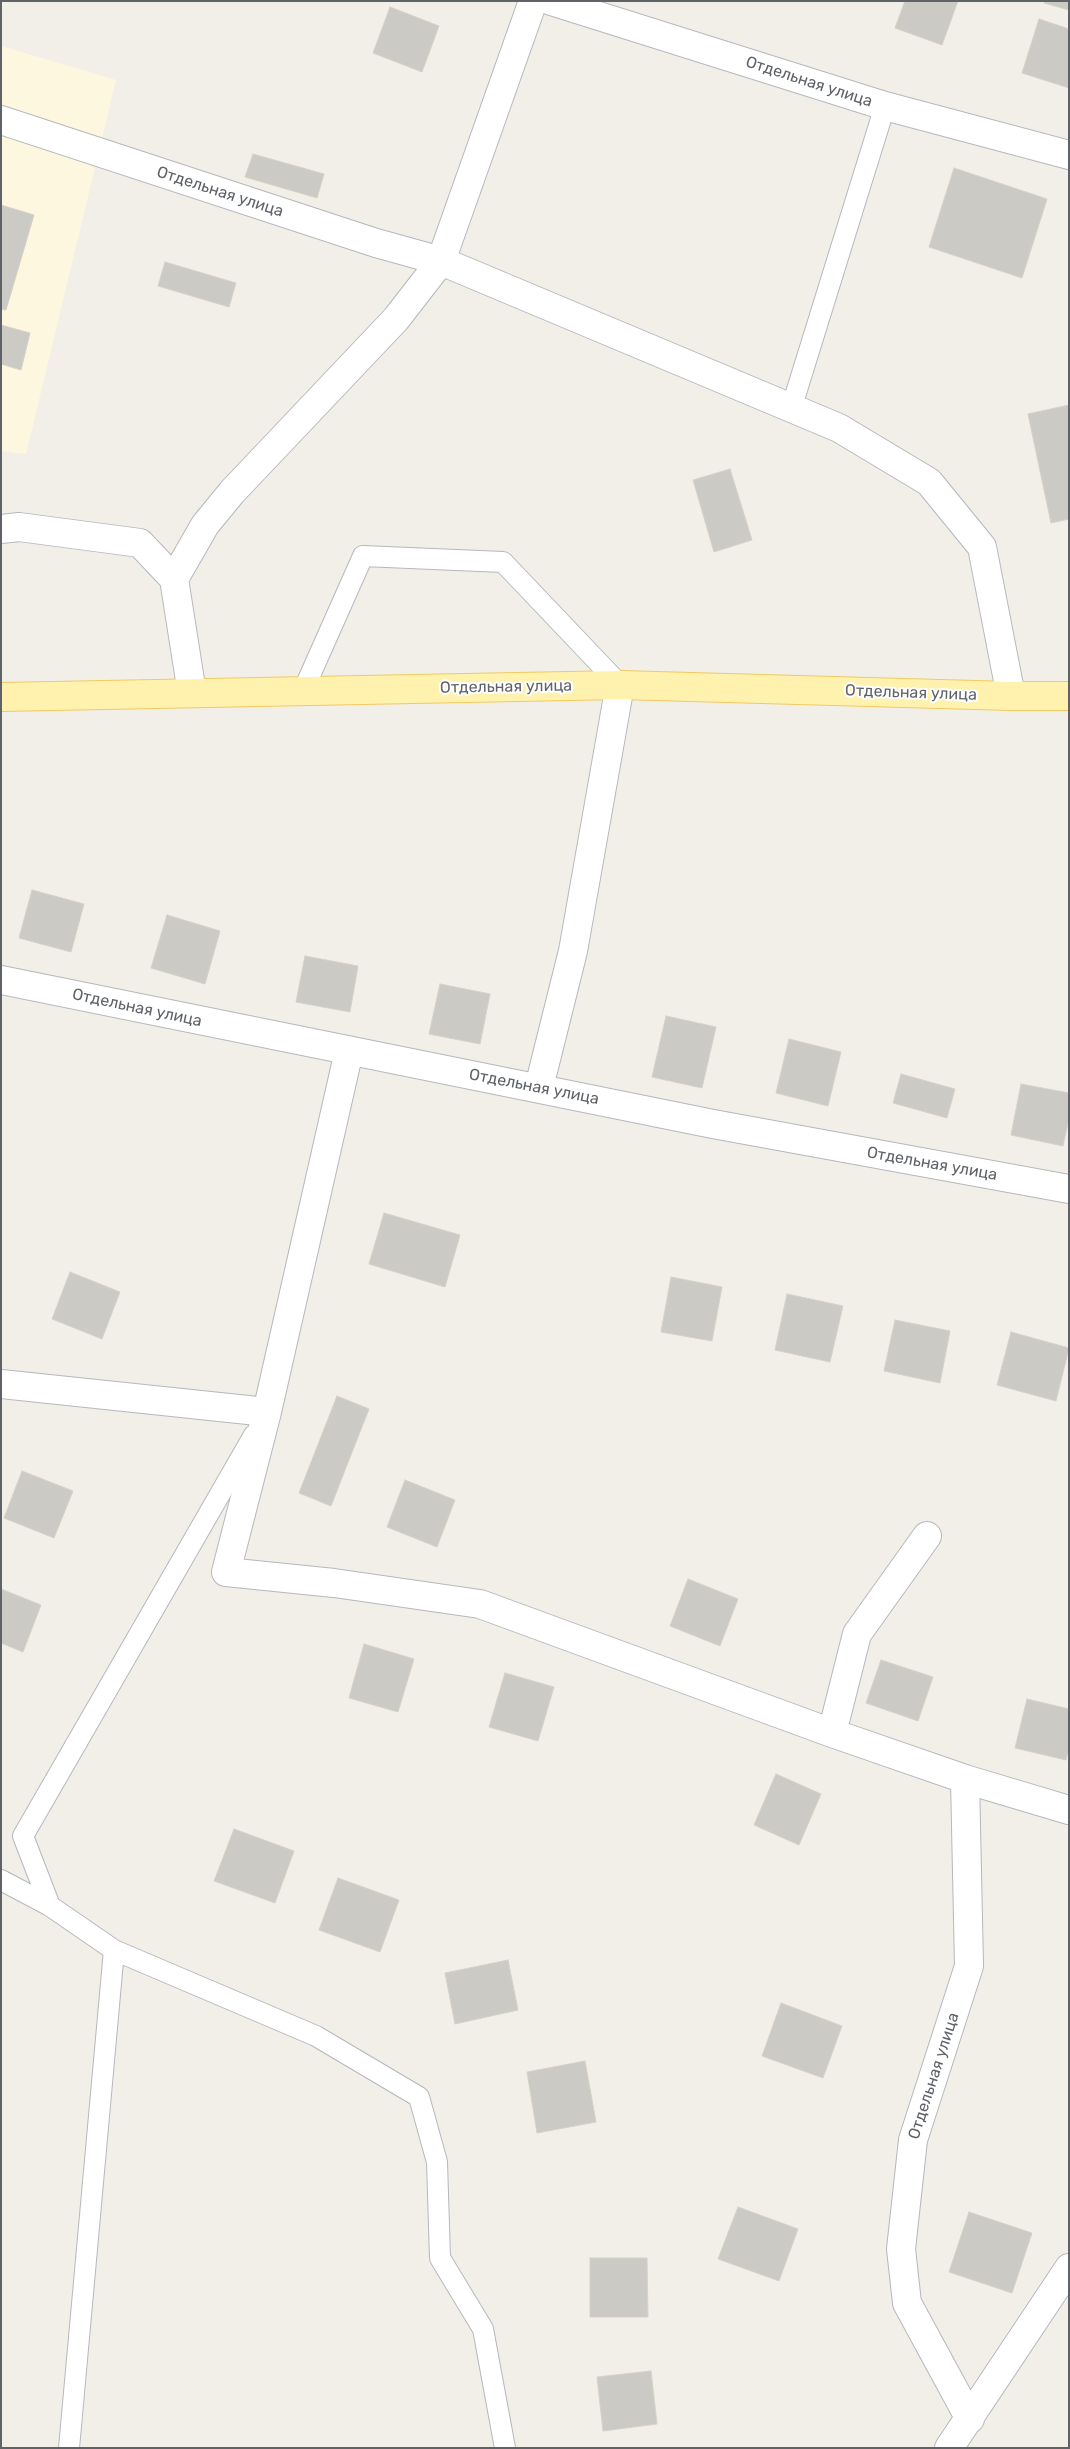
<!DOCTYPE html>
<html>
<head>
<meta charset="utf-8">
<style>
	body { margin:0 }
	#map { position:relative; width:1070px; height:2449px; overflow:hidden; background:#f1efe8; font-family:Rubik,sans-serif }
	canvas { display:block }
	.frame { position:absolute; inset:0; border:2px solid #5f6368; pointer-events:none }
</style>
</head>
<body>
<div id="map">
<canvas width="1070" height="2449"></canvas>
<div class="frame"></div>
</div>
<script>
const g = document.querySelector('canvas').getContext('2d');
g.lineJoin = 'round';
function paint(path, color) { g.fillStyle = color; g.fill(path, 'evenodd'); }
const shape = rows => new Path2D(rows.map(r => 'M' + r).join(''));
function stroke(path, color, width, dash) { g.strokeStyle = color; g.lineWidth = width; g.lineCap = dash ? 'butt' : 'round'; g.setLineDash(dash || []); g.stroke(path); }
function label(font, color, halo, rows, align = 'center') {
  g.font = font + ' Rubik,sans-serif'; g.lineWidth = 4; g.setLineDash([]); g.textBaseline = 'middle'; g.strokeStyle = halo; g.fillStyle = color; for (const [text, x, y, turn = 0] of rows) {
    g.save(); g.translate(x, y); g.rotate((+turn || 0) * Math.PI / 180); g.textAlign = isNaN(turn) ? turn : align; if (halo) g.strokeText(text, 0, 0); g.fillText(text, 0, 0); g.restore();
  }
}
const commercial = shape([
	[1,46,116,80,26,454,1,451]
]);
const building = shape([
	[905,1,958,1,942,45,895,28,905,1],
	[1045,1,1069,1,1069,10,1044,3,1045,1],
	[390,7,439,26,422,72,373,53,390,7],
	[1039,19,1069,29,1069,88,1022,73,1039,19],
	[253,154,324,174,317,198,245,177,253,154],
	[954,168,1047,199,1022,278,929,247,954,168],
	[1,205,34,215,6,310,1,309,1,205],
	[165,262,236,283,229,307,158,286,165,262],
	[1,325,30,333,21,370,1,364,1,325],
	[1069,405,1069,519,1051,523,1028,414,1069,405],
	[730,469,752,540,714,552,693,480,730,469],
	[32,890,84,904,71,952,19,938,32,890],
	[167,915,220,931,205,984,151,968,167,915],
	[305,956,358,966,350,1012,296,1002,305,956],
	[440,984,490,994,480,1044,429,1034,440,984],
	[666,1016,716,1027,702,1088,652,1077,666,1016],
	[789,1039,841,1052,828,1106,776,1093,789,1039],
	[901,1074,955,1089,947,1118,893,1103,901,1074],
	[1021,1084,1069,1093,1069,1118,1063,1146,1011,1135,1021,1084],
	[384,1213,460,1235,445,1287,369,1264,384,1213],
	[70,1272,120,1292,102,1339,52,1319,70,1272],
	[671,1277,722,1287,712,1341,661,1332,671,1277],
	[787,1294,843,1306,830,1362,775,1350,787,1294],
	[895,1320,950,1331,940,1383,884,1371,895,1320],
	[1011,1332,1069,1348,1056,1401,997,1385,1011,1332],
	[337,1396,369,1409,331,1506,299,1493,337,1396],
	[22,1471,73,1491,54,1538,4,1518,22,1471],
	[405,1480,455,1500,437,1547,387,1527,405,1480],
	[688,1579,738,1599,720,1646,670,1626,688,1579],
	[1,1589,41,1605,23,1652,1,1643,1,1589],
	[364,1644,414,1659,398,1712,349,1698,364,1644],
	[881,1660,933,1677,918,1721,866,1703,881,1660],
	[505,1673,554,1687,538,1741,489,1727,505,1673],
	[1027,1699,1069,1709,1069,1747,1066,1760,1015,1748,1027,1699],
	[776,1774,821,1794,799,1845,754,1825,776,1774],
	[234,1829,294,1851,275,1903,214,1881,234,1829],
	[338,1878,399,1900,380,1952,319,1930,338,1878],
	[508,1960,518,2010,455,2024,445,1973,508,1960],
	[781,2003,842,2026,823,2078,762,2056,781,2003],
	[585,2061,596,2122,537,2133,527,2072,585,2061],
	[738,2207,798,2229,779,2281,718,2259,738,2207],
	[969,2212,1032,2233,1012,2293,949,2272,969,2212],
	[590,2258,647,2258,648,2317,590,2317,590,2258],
	[651,2371,657,2424,603,2431,597,2377,651,2371]
]);
const service = shape([
	[791,409,885,106],
	[303,691,363,556,503,562,620,685],
	[1,1880,50,1906,114,1950,316,2036,419,2097,437,2162,440,2258,483,2329,505,2448],
	[50,1906,23,1836,254,1435],
	[69,2448,114,1950]
]);
const minor = shape([
	[551,1,885,106,1069,155],
	[1,120,376,243,441,261,839,428,929,482,982,547,1011,696],
	[1,529,19,527,140,543,174,579,192,693],
	[174,579,205,525,232,492,396,319,441,261,533,1],
	[1,980,713,1124,1069,1189],
	[349,1051,267,1412,226,1572,334,1583,480,1604,832,1733,965,1779,1069,1810],
	[539,1087,573,951,620,685],
	[1,1384,267,1412],
	[832,1733,857,1634,927,1536],
	[965,1779,969,1966,913,2140,901,2249,907,2303,970,2419],
	[949,2448,1069,2268]
]);
const primary = shape([
	[1,697,620,685,1011,696,1069,696]
]);
const streetNames = [
	["Отдельная улица",809,82,18],
	["Отдельная улица",220,192,18],
	["Отдельная улица",506,687,-1],
	["Отдельная улица",911,693,2],
	["Отдельная улица",137,1008,12],
	["Отдельная улица",534,1087,11],
	["Отдельная улица",932,1164,10],
	["Отдельная улица",934,2076,-72]
];
paint(commercial, '#fef7e0');
paint(building, '#cccac5');
stroke(building, '#d6d1c6', 1);
stroke(service, '#b5b8bc', 22);
stroke(minor, '#b5b8bc', 30);
stroke(primary, '#f2c960', 30);
stroke(service, '#fff', 20);
stroke(minor, '#fff', 28);
stroke(primary, '#fff2af', 28);
label('16px', '#5f6368', '#fff', streetNames);
</script>
</body>
</html>
